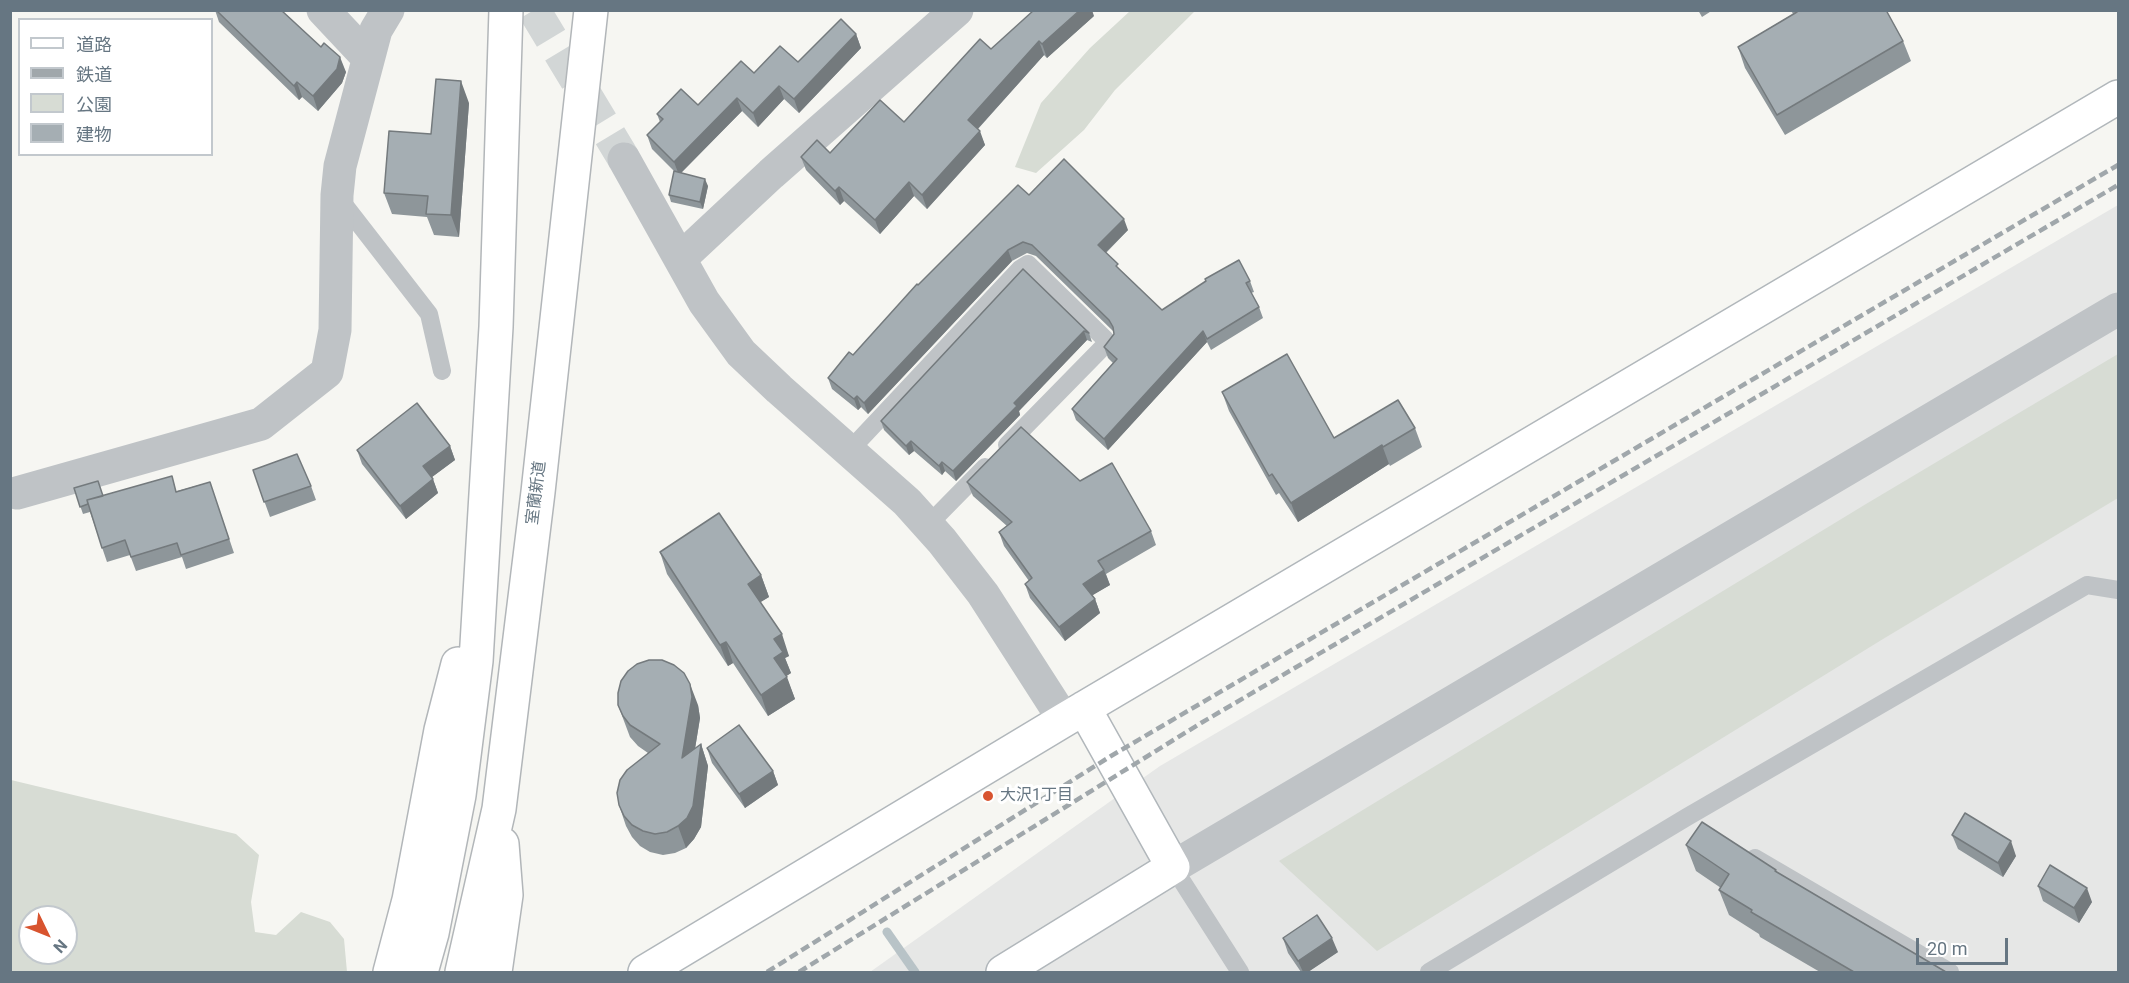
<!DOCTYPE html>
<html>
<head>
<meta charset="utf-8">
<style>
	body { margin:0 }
	#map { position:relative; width:2129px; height:983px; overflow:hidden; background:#f6f6f2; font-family:Roboto,"Noto Sans JP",sans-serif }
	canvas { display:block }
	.frame { position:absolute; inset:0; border:12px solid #667682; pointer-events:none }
	.legend { position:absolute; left:18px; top:18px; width:195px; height:138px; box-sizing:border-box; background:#fff; border:2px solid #c2c8cd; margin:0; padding:8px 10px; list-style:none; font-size:18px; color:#667682 }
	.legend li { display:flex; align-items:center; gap:12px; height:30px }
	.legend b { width:30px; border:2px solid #c2c8cd }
	.north { position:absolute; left:18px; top:905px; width:60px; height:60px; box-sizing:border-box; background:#fff; border:2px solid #c2c8cd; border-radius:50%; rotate:133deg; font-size:16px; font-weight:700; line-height:24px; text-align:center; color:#667682 }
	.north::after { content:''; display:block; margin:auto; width:21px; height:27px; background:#d8542f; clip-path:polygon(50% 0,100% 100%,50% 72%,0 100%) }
	.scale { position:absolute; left:1916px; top:938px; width:92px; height:27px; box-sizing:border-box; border:3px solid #667682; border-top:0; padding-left:8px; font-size:18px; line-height:21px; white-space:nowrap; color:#667682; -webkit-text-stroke:4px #fff; paint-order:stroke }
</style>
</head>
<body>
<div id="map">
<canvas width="2129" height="983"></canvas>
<div class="frame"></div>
<ul class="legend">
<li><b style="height:8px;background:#fff"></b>道路</li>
<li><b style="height:8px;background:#a0a7ab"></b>鉄道</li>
<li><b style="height:16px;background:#d7dcd4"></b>公園</li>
<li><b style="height:16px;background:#a5aeb3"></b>建物</li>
</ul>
<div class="north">N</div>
<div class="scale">20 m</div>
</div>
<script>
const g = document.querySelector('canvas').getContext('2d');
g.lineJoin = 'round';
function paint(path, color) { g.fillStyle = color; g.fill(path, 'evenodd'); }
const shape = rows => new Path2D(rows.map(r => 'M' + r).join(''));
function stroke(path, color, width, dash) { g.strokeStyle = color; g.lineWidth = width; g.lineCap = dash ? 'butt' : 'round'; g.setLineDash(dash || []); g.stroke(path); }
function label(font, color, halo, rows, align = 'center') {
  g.font = font + ' Roboto,"Noto Sans JP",sans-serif'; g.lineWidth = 6; g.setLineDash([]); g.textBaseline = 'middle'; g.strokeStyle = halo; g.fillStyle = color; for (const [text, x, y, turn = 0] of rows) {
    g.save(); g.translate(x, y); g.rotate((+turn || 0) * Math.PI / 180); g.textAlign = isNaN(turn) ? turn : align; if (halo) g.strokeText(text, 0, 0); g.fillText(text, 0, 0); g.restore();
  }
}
const built = shape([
	[2118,205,2118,972,870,972,1160,766]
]);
const green = shape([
	[1130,11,1195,11,1115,90,1084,130,1036,173,1015,167,1041,103,1090,48],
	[2118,354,2118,498,1883,639,1377,951,1279,861,1866,504],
	[11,780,236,834,259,855,251,902,255,932,276,935,301,912,330,922,344,939,347,972,11,972],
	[30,917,66,917,66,953,30,953]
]);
const stream = shape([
	[887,932,915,972]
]);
const streetTunnel = shape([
	[534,10,624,159]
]);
const lane = shape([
	[339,198,429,314,442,371],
	[850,450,1020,269,1028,264,1105,339,1107,343,1007,445],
	[928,525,985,467],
	[1755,858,1950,972],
	[1173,867,1240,972],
	[1429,972,1687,817,2087,585,2118,590]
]);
const street = shape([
	[323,10,368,58],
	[624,159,704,302,741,353,779,389,907,502,942,541,983,594,1064,720],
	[680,259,771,174,957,10],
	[17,493,261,424,327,372,335,330,337,195,340,166,376,30,388,10],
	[1173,867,2118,309]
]);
const secondary = shape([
	[645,972,1064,720,2118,97],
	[1003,972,1173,867,1084,708]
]);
const highway = shape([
	[390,972,409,900,441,730,458,664],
	[421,972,432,933,459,795,476,661,496,327,506,10],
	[462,972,499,809,538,492,591,10],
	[495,972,506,895,502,844]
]);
const rail = shape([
	[767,972,1111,756,2118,165],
	[799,972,1201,723,2118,185]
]);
const wall = shape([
	[215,10,281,10,346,72,342,83,318,111,302,97,299,100,219,22],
	[1698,10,1713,10,1702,17],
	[1791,10,1886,10,1903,41,1911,61,1785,135,1745,68,1738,47,1793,14],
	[1094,16,1047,58,1044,55,978,129,985,145,927,209,914,196,880,234,844,201,840,205,806,170,801,157,830,153,904,122,991,49],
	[856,34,861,48,799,113,784,99,758,127,742,111,681,173,708,186,703,209,671,202,669,195,675,172,652,149,647,135,660,122,657,114,698,105,754,73,798,62],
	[469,103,459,237,434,235,427,217,392,214,384,193,431,134],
	[1029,195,1128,230,1106,253,1120,270,1162,310,1250,281,1254,292,1251,293,1259,307,1263,318,1211,350,1207,342,1108,450,1076,420,1072,409,1113,363,1108,358,1104,347,1114,334,1114,332,1036,256,1027,253,1012,261,868,414,861,407,858,410,832,389,828,378,853,355,918,285],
	[1023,269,1089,333,1092,342,1087,340,1019,411,1020,415,956,481,945,471,942,475,914,451,909,455,884,430,881,421],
	[1222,392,1334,438,1415,428,1422,447,1390,466,1389,464,1298,522,1279,493,1276,495,1229,411],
	[450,446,455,460,432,477,438,493,406,519,362,464,357,450],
	[253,470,311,486,316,500,270,517],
	[1080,481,1151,531,1156,545,1106,574,1110,585,1092,595,1095,599,1100,613,1065,641,1030,598,1025,584,1029,581,1004,546,999,532,1007,526,973,496,967,482],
	[210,482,234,553,186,569,182,557,136,571,130,555,107,562,90,512,83,514,74,488,103,496,177,491],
	[660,552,761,575,769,597,760,602,789,656,785,658,791,673,786,676,795,699,768,716,733,663,728,666,667,574],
	[618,705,698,705,700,718,695,749,701,744,708,766,701,827,694,839,686,848,675,853,663,855,650,852,640,846,632,837,626,826,619,805,648,753,638,746,630,737],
	[707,748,773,771,778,785,745,808,712,763],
	[1952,835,2016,856,2003,877,1958,849],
	[1686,845,1777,872,1946,972,1820,972,1760,937,1759,934,1729,915,1719,890,1721,888,1696,871],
	[2038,886,2092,902,2079,923,2043,901],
	[1283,938,1338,952,1308,972,1301,972,1288,953]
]);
const shadedWall = shape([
	[1080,10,1092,10,1094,16,1047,58,1042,44],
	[856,34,861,48,799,113,794,99],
	[1039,41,1044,55,973,134,968,120],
	[340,57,346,72,342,83,318,111,313,96],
	[461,81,469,103,459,237,451,215],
	[297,82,302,97,299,100,294,86],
	[779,86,784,99,758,127,753,113],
	[737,98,742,111,679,175,674,162],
	[980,131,985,145,927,209,922,195],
	[705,179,708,186,703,209,700,202],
	[909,182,914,196,880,234,875,220],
	[839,187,844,201,840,205,835,191],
	[1124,219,1128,230,1102,256,1098,245],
	[1008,250,1012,261,868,414,864,403],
	[1084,331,1087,340,1019,411,1020,415,956,481,953,471,1014,403],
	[1203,331,1207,342,1108,450,1104,439],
	[857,396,861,407,858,410,854,399],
	[911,441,914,451,909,455,906,446],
	[1382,445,1389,464,1298,522,1291,503],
	[450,446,455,460,428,480,423,466],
	[942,462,945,471,942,475,939,466],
	[433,479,438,493,406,519,400,506],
	[1104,570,1110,585,1088,598,1083,584],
	[761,575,769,597,756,605,748,584],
	[1095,599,1100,613,1065,641,1059,627],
	[782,634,789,656,785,658,791,673,782,679,774,658,774,639],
	[726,642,733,663,728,666,720,645],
	[787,677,795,699,768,716,761,695],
	[690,684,698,705,700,718,690,779,682,758],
	[701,744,708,766,701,827,694,839,686,848,678,826],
	[773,771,778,785,745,808,739,794],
	[2011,841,2016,856,2003,877,1998,863],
	[2087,888,2092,902,2079,923,2074,908],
	[1332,938,1338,952,1308,972,1303,972,1298,961]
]);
const building = shape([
	[216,10,281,10,321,47,324,43,340,57,337,69,313,96,297,82,294,86,216,10],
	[1034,10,1080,10,1042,44,1039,41,968,120,980,131,922,195,909,182,875,220,839,187,835,191,801,157,817,140,830,153,880,100,904,122,980,39,991,49,1034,10],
	[1796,10,1886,10,1903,41,1777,115,1738,47,1797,12,1796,10],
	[841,19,856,34,794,99,779,86,753,113,737,98,674,162,647,135,663,119,657,114,681,89,698,105,741,61,754,73,780,46,798,62,841,19],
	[436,79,461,81,451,215,426,214,428,196,384,193,389,131,431,134,436,79],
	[1064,159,1124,219,1098,245,1118,264,1116,266,1162,310,1206,281,1205,279,1239,260,1250,281,1246,283,1259,307,1207,339,1203,331,1104,439,1072,409,1117,359,1104,347,1114,334,1113,327,1109,320,1032,245,1023,242,1008,250,864,403,857,396,854,399,828,378,849,352,853,355,917,284,918,285,1018,185,1029,195,1064,159],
	[674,171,705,179,700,202,669,195,674,171],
	[1023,269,1089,333,1084,331,1014,403,1017,406,953,471,942,462,939,466,911,441,906,446,881,421,1023,269],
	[1287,354,1334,438,1398,400,1415,428,1383,447,1382,445,1291,503,1272,474,1269,476,1222,392,1287,354],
	[417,403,450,446,423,466,433,479,400,506,357,450,417,403],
	[1021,427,1080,481,1112,463,1151,531,1098,561,1104,570,1083,584,1095,599,1059,627,1025,584,1032,578,999,532,1012,522,967,482,1021,427],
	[297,454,311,486,264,502,253,470,297,454],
	[172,476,176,492,210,482,229,539,181,555,177,543,131,557,125,540,102,548,87,500,172,476],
	[98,481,103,496,87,500,88,504,80,507,74,488,98,481],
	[719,513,761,575,748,584,782,634,774,639,783,652,774,658,787,677,761,695,726,642,720,645,660,552,719,513],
	[649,660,662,660,674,665,684,673,690,684,692,697,682,758,701,744,693,806,687,818,678,826,667,832,655,834,643,831,632,825,624,816,619,805,617,793,620,780,627,770,660,744,630,725,623,716,618,705,618,693,621,681,628,671,637,664,649,660],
	[739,725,773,771,739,794,707,748,739,725],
	[1965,813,2011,841,1998,863,1952,835,1965,813],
	[1702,822,1776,870,1775,871,1946,972,1854,972,1751,912,1752,910,1719,890,1729,874,1686,845,1702,822],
	[2050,865,2087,888,2074,908,2038,886,2050,865],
	[1317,915,1332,938,1298,961,1283,938,1317,915]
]);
const markers = [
	[988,796,6,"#d8542f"]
];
const streetNames = [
	["室蘭新道",537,493,-83]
];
const poiNames = [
	["大沢1丁目",1000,796]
];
paint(built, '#e6e7e6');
paint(green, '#d7dcd4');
stroke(stream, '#b8c3c7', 9);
stroke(streetTunnel, '#d2d6d6', 33, [33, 16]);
stroke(secondary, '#b1b7bb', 36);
stroke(highway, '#b2b6b9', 36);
stroke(lane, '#bfc3c6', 18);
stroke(street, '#bfc3c6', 33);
stroke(secondary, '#fff', 33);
stroke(highway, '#fff', 33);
stroke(rail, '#a0a7ab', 4.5, [9, 4.5]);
paint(wall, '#8e969a');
paint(shadedWall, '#747a7d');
paint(building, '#a5aeb3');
stroke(building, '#747a7d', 1.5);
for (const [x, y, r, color] of markers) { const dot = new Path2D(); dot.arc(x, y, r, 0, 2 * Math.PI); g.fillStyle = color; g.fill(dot); stroke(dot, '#fff', 2); }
label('16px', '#667682', '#fff', streetNames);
label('16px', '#667682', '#fff', poiNames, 'left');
</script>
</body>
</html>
